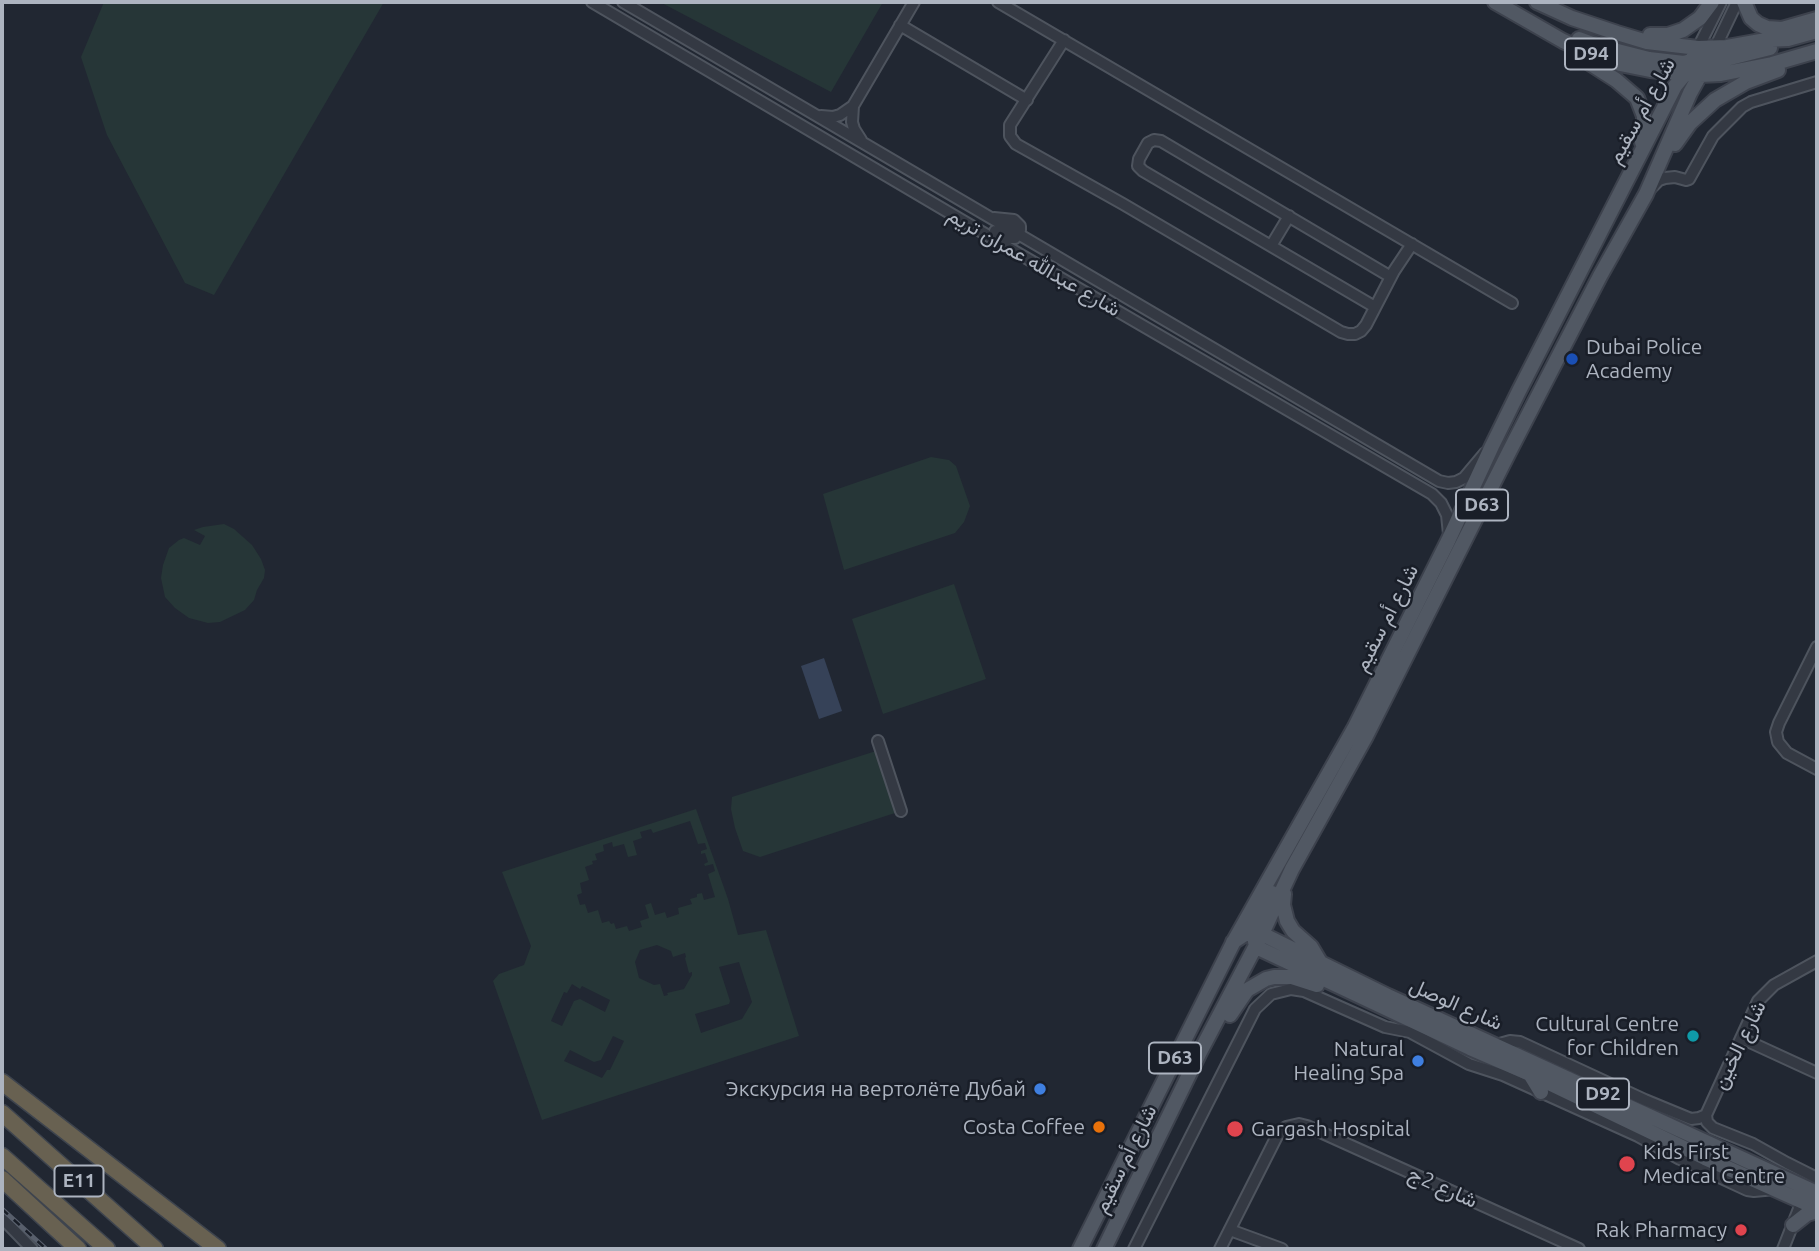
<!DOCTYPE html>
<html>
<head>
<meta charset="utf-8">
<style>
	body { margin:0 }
	#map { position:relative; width:1819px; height:1251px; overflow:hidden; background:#212732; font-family:Ubuntu,sans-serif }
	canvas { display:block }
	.frame { position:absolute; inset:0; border:4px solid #adb4c0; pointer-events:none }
</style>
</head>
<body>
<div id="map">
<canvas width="1819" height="1251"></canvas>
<div class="frame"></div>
</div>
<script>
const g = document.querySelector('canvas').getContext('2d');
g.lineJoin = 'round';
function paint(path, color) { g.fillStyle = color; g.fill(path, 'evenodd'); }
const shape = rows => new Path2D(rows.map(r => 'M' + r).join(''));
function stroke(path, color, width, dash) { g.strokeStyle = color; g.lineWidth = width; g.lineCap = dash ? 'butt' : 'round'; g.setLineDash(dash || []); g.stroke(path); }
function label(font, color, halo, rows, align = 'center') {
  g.font = font + ' Ubuntu,Vazirmatn,sans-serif'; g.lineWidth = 5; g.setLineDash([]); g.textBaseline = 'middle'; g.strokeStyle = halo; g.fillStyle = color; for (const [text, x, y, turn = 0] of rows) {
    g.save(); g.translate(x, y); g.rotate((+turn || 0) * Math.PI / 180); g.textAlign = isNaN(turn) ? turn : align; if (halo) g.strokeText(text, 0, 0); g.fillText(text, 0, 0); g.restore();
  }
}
const green = shape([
	[104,2,384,2,214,295,185,283,107,135,81,57],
	[660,2,883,2,831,92],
	[931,457,949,460,956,466,970,506,964,522,955,533,844,570,823,494],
	[224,524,234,529,252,545,261,559,265,570,264,578,257,590,254,600,245,610,220,622,208,623,189,618,175,608,165,597,161,578,163,565,169,548,179,540,184,538,200,545,205,536,194,530,203,527],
	[954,584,986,679,883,714,852,619],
	[876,751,898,812,760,857,743,851,735,828,731,809,732,797],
	[696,809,728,899,738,935,766,930,799,1036,542,1120,493,981,499,974,524,965,531,946,502,872],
	[690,821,698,844,705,843,707,849,701,851,701,854,705,853,708,862,704,864,705,866,713,864,715,871,708,874,715,897,704,900,702,893,697,894,697,897,690,899,692,904,678,908,679,914,667,918,665,912,655,915,651,903,645,905,649,918,640,921,642,927,629,931,627,926,616,929,614,923,611,924,609,921,602,923,598,910,588,913,585,904,580,905,577,895,582,893,580,883,589,880,585,867,593,864,592,861,597,860,595,854,604,851,603,845,612,842,613,847,624,844,628,857,637,855,633,841,642,838,640,832,651,829,653,833],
	[657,945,671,951,673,957,685,953,686,957,685,958,689,973,692,972,692,975,684,989,667,993,668,995,664,996,660,984,654,985,639,978,635,962,640,950],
	[739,962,752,1002,742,1019,701,1033,695,1014,729,1004,730,1001,719,967],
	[572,984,580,989,582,986,610,1000,605,1012,580,999,574,1001,562,1026,551,1021,564,992,567,993],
	[613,1036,624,1041,610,1070,607,1070,602,1078,564,1061,570,1050,594,1062,601,1060]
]);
const water = shape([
	[824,658,842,711,819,719,801,666]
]);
const minor = shape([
	[592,2,1009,248,1432,494,1441,503,1447,515,1449,534],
	[623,2,1439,481,1448,483,1456,482,1464,478,1485,453],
	[998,2,1512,303],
	[900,25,1027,100],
	[1064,40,1010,125,1010,136,1016,144,1123,204,1341,332,1348,334,1355,334,1361,331,1366,325,1394,271,1412,244],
	[1698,48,1721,2],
	[1715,48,1737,2],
	[821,116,833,117,840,115,853,106],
	[861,140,854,129,852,122,853,106,914,2],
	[1650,189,1659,180,1665,178,1675,177,1686,180,1689,179,1713,136,1742,107,1751,102,1817,82],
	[994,218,1014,220,1020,226,1020,230,1015,238,1010,238,995,231],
	[1271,246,1289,216],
	[1375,307,1143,171,1138,166,1139,159,1148,143,1154,140,1161,141,1391,277],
	[1817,647,1779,723,1776,732,1778,742,1787,753,1817,769],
	[878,741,901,811],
	[1741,1038,1817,1073],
	[1496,1045,1510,1041,1520,1042,1645,1100,1691,1119,1699,1118,1706,1115],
	[1706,1115,1758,1001,1774,985,1817,961],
	[1706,1115,1707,1122,1713,1128,1753,1144,1787,1163,1817,1178],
	[2,1218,32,1249],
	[1230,1230,1282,1249],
	[1134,1249,1255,1009,1271,994,1291,989,1304,991,1385,1027,1410,1032,1469,1064,1503,1075,1638,1136,1680,1159,1747,1190,1754,1191,1775,1189],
	[1220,1249,1277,1136,1286,1127,1299,1124,1307,1126,1579,1249],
	[1783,1249,1802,1201]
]);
const major = shape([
	[1495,2,1563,41,1594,55,1620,64,1650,70,1700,75,1721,74,1772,64,1817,51],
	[1537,2,1572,18,1617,33,1647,42,1698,48,1727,47,1766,40,1788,39,1817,31],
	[1744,2,1751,18,1758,24,1767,28,1782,29,1817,19],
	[1650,35,1668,35,1683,30,1700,18,1712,2],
	[1579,39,1598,46,1649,59,1684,63,1698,59],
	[1577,55,1616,80,1637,98,1644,116,1644,132,1642,142],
	[1702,65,1770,48],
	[1675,144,1690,123,1715,100,1746,82,1778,70],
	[1284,894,1283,905,1287,921,1293,931,1311,947,1320,962],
	[1233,942,1245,934,1255,933,1262,934,1388,996,1817,1193],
	[1255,942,1256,923,1272,893],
	[1256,947,1470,1048,1530,1074,1705,1158,1817,1208],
	[1230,1015,1247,990,1266,979,1274,977,1292,977,1317,985],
	[1530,1074,1541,1092],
	[1793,1225,1807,1214,1817,1211],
	[1080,1249,1233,943,1355,727,1448,541,1492,446,1519,391,1675,86,1685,74,1698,48],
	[1104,1249,1200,1052,1262,934,1292,869,1366,736,1509,452,1600,276,1646,194,1690,93,1715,48]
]);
const highway = shape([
	[2,1082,218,1249],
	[2,1113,155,1249],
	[2,1156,107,1249],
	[2,1179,78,1249]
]);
const rail = shape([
	[2,1209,46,1249]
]);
const markers = [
	[1572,359,7,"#1a4fb4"],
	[1693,1036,7,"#0f9aa8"],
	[1418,1061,7,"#3f7fe0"],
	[1040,1089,7,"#3f7fe0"],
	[1099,1127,7,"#e8710a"],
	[1235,1129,9,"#e0444e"],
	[1627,1164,9,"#e0444e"],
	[1741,1230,7,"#e0444e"]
];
const shields = [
	[1591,54,52],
	[1482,505,52],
	[1175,1058,52],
	[1603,1094,52],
	[79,1181,49]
];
const shieldNames = [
	["D94",1591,54],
	["D63",1482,505],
	["D63",1175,1058],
	["D92",1603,1094],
	["E11",79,1181]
];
const streetNames = [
	["شارع أم سقيم",1641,111,-61],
	["شارع عبدالله عمران تريم",1034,262,30],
	["شارع أم سقيم",1386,618,-63],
	["شارع الوصل",1456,1004,24],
	["شارع الخين",1739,1045,-64],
	["شارع أم سقيم",1125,1159,-64],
	["شارع 2ج",1443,1187,24]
];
const poiNames = [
	["Dubai Police",1586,347,"left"],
	["Academy",1586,371,"left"],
	["Cultural Centre",1679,1024],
	["for Children",1679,1048],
	["Natural",1404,1049],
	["Healing Spa",1404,1073],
	["Экскурсия на вертолёте Дубай",1026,1089],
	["Costa Coffee",1085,1127],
	["Gargash Hospital",1251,1129,"left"],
	["Kids First",1643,1152,"left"],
	["Medical Centre",1643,1176,"left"],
	["Rak Pharmacy",1727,1230]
];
paint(green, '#263637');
paint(water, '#364258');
stroke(minor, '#4e545e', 14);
stroke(major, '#3d424d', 18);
stroke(highway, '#3e444e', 19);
stroke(minor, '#343943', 10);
stroke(major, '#515863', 14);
stroke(highway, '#686151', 16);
stroke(rail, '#585f6c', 5);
stroke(rail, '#191e28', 2.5, [8]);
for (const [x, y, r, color] of markers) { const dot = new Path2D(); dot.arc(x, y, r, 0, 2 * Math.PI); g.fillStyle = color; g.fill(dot); stroke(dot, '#191e28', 2.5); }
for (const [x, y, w] of shields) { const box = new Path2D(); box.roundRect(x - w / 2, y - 15.5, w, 31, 5); g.fillStyle = '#191e28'; g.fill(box); stroke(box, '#adb4c0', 2); }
label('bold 19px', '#adb4c0', null, shieldNames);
label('21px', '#adb4c0', '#191e28', streetNames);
label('21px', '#adb4c0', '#191e28', poiNames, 'right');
</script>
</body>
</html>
